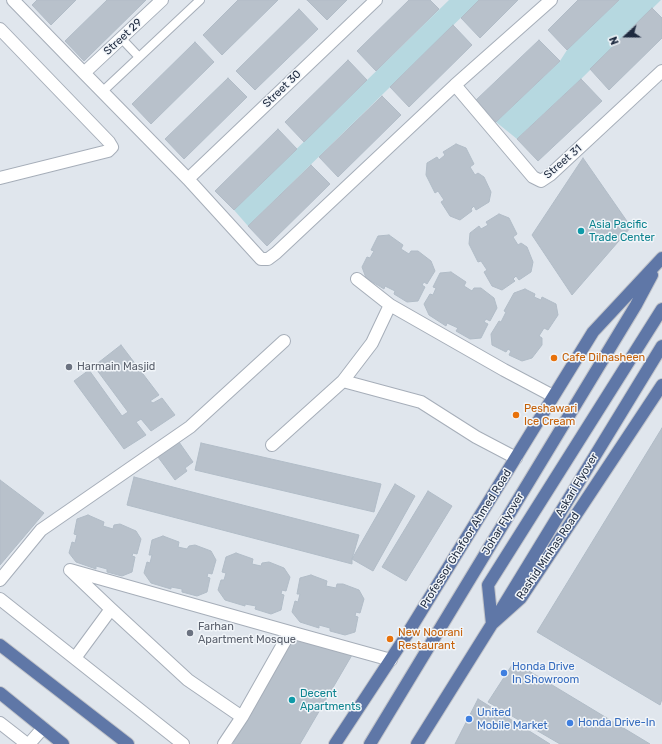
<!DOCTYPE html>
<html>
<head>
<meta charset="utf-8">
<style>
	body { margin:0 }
	#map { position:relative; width:662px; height:744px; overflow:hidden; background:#e0e6ed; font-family:Rubik,sans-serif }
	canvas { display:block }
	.north { position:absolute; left:606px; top:16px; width:40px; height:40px; -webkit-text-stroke:3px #f1f5f9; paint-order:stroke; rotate:249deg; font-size:11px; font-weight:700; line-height:16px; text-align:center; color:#1e2a3f }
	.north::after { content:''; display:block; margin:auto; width:14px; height:18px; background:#1e2a3f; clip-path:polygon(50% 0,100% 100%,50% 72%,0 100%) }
</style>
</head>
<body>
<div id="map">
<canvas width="662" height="744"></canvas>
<div class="north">N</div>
</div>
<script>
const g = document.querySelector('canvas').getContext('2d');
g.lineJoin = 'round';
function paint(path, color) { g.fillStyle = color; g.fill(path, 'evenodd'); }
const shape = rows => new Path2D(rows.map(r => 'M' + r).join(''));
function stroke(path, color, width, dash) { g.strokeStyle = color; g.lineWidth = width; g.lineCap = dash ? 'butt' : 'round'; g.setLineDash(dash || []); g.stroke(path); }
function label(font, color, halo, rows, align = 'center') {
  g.font = font + ' Rubik,sans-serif'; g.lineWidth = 3; g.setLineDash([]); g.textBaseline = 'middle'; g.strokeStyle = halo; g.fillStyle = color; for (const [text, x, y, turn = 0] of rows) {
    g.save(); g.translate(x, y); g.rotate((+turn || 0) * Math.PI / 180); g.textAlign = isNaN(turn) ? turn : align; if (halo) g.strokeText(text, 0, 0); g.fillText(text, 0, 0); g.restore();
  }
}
const green = shape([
	[449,0,479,0,248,226,234,210],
	[619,0,661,0,581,79,517,139,496,122,560,61,567,50]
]);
const building = shape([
	[37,0,76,0,51,25,32,5,37,0],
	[107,0,146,0,84,61,65,41,107,0],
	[238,0,278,0,222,55,203,35,238,0],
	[307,0,347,0,327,20,307,0],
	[409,0,430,0,439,9,376,71,357,51,409,0],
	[479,0,518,0,480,38,461,18,479,0],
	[578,0,619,0,567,50,548,30,578,0],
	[652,8,662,18,662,38,609,90,590,69,652,8],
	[299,9,318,29,255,90,236,71,299,9],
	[453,25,472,45,409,107,390,87,453,25],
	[539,40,560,61,496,122,476,100,539,40],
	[195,42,214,62,151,124,132,104,195,42],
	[348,60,367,80,304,142,285,122,348,60],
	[228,78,247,97,184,159,165,139,228,78],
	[581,79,602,101,538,161,517,139,581,79],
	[382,96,401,115,338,177,319,157,382,96],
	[278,129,297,149,234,210,215,191,278,129],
	[456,144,466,148,474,164,470,167,475,175,478,173,484,177,491,192,489,202,476,210,474,206,471,209,472,211,460,220,450,216,441,202,444,200,438,191,435,193,426,175,427,163,437,157,439,160,445,155,443,152,456,144],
	[583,158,631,227,572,295,532,235,583,158],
	[311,165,330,184,267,246,248,226,311,165],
	[499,214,509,218,517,234,513,237,518,245,521,243,527,247,533,262,531,272,519,280,516,276,513,279,515,281,502,290,492,286,484,272,487,270,481,261,478,262,469,244,470,233,479,226,481,229,488,225,486,222,499,214],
	[389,235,403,245,401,249,409,254,411,251,418,251,431,261,435,271,427,284,424,282,422,285,425,287,418,301,407,302,394,294,395,291,385,286,384,289,366,278,362,267,367,257,370,258,374,251,371,250,378,236,389,235],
	[451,272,466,282,464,286,472,291,474,288,481,288,494,298,497,308,490,321,486,319,484,322,488,324,481,338,470,339,456,331,458,328,447,323,446,326,429,315,424,304,430,294,433,295,436,288,433,287,440,273,451,272],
	[525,289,535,294,534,297,541,300,542,297,556,304,558,315,548,330,544,328,539,336,542,338,542,345,532,358,522,361,509,355,511,351,508,349,506,352,492,345,491,334,499,321,501,322,506,312,504,311,514,293,525,289],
	[121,345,159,395,150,401,153,403,162,398,175,415,151,431,141,419,136,422,146,435,124,449,74,381,89,370,122,416,128,412,94,366,121,345],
	[662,428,662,699,660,705,537,632,662,428],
	[179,442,193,462,185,468,187,471,175,480,158,457,179,442],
	[201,443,381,484,374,512,195,470,201,443],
	[134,477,359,535,352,559,352,564,127,505,134,477],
	[0,480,44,513,0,565,0,480],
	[395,484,415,496,373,571,352,559,395,484],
	[428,491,452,506,406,581,382,567,428,491],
	[88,515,104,522,103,526,113,529,114,525,120,524,136,531,141,539,137,554,133,553,132,556,135,557,132,572,122,576,107,572,107,569,96,566,96,569,76,562,69,553,72,542,75,543,77,535,74,534,77,519,88,515],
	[163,536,179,542,178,547,187,549,189,546,195,545,211,551,216,560,212,574,208,573,207,577,210,578,207,592,197,596,182,592,182,589,171,587,171,589,151,583,144,573,147,562,150,563,152,555,149,555,152,540,163,536],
	[236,553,253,559,252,564,261,566,262,563,269,562,284,568,290,577,286,591,282,590,281,594,284,595,281,610,271,614,255,609,256,606,245,604,245,606,225,600,218,590,221,580,224,580,226,573,222,572,226,557,236,553],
	[311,575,327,581,326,586,336,588,337,584,343,584,359,590,364,599,360,613,356,612,355,616,358,617,355,632,345,635,330,631,330,628,319,625,319,628,300,622,292,612,295,601,298,602,300,594,297,594,300,578,311,575],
	[292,638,352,655,300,744,233,744,292,638],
	[514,662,650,744,560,744,488,702,514,662],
	[478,699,550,744,455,744,478,699]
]);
const lane = shape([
	[121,38,139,57],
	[102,92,200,0]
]);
const street = shape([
	[13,0,84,73,188,179,261,259,268,259,276,253,455,85,551,0],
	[0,29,109,142,112,147,108,151,0,178],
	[84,73,162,0],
	[455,85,533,177,541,181,550,175,662,71],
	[188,179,376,0],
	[357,279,390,305],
	[272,445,343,381],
	[516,458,476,437,421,402,343,381,372,343,390,305,504,370,553,396],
	[0,580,41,530,190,427,284,341],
	[0,599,183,744],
	[290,632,242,717,188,680,111,609,70,570,290,632,391,660],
	[75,658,111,609],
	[0,723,27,744],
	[29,744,43,728],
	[224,744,242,717]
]);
const primary = shape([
	[499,613,662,346],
	[492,624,488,585,662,309],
	[0,645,128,744],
	[0,693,63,744],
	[335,744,406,636,593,332,662,258],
	[370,744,636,305,652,275],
	[417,744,492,624,521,598,662,385]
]);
const markers = [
	[581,231,4,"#0f9aa8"],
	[554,358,4,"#e8710a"],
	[69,367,4,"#6b7280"],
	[516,415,4,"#e8710a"],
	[190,633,4,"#6b7280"],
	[390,639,4,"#e8710a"],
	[504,673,4,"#3f7fe0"],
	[292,700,4,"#0f9aa8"],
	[469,719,4,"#3f7fe0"],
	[570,723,4,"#3f7fe0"]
];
const streetNames = [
	["Street 29",123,37,-43],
	["Street 30",282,89,-44],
	["Street 31",563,162,-41],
	["Askari Flyover",577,485,-59],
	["Johar Flyover",503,524,-59],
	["Professor Ghafoor Ahmed Road",466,539,-58],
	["Rashid Minhas Road",548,556,-56]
];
const cultureNames = [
	["Asia Pacific",589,225],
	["Trade Center",589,238],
	["Decent",300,694],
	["Apartments",300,707]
];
const foodNames = [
	["Cafe Dilnasheen",562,358],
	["Peshawari",524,409],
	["Ice Cream",524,422],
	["New Noorani",398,633],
	["Restaurant",398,646]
];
const worshipNames = [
	["Harmain Masjid",77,367],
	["Farhan",198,627],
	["Apartment Mosque",198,640]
];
const shopNames = [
	["Honda Drive",512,667],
	["In Showroom",512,680],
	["United",477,713],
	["Mobile Market",477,726],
	["Honda Drive-In",578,723]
];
paint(green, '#b6d8e0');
paint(building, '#b8c1cb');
stroke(building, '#b1bcc7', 1);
stroke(lane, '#a6aeb9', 10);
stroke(street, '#a6aeb9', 14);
stroke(primary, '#c0c3c9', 14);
stroke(lane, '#fff', 8);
stroke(street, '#fff', 12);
stroke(primary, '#5f77a7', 12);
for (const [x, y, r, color] of markers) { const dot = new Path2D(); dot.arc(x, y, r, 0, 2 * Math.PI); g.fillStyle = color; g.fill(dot); stroke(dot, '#f1f5f9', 1.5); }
label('11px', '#1e2a3f', '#f1f5f9', streetNames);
label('11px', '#0d838f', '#f1f5f9', cultureNames, 'left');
label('11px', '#c56008', '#f1f5f9', foodNames, 'left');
label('11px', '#5b616d', '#f1f5f9', worshipNames, 'left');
label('11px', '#366cbe', '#f1f5f9', shopNames, 'left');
</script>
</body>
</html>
